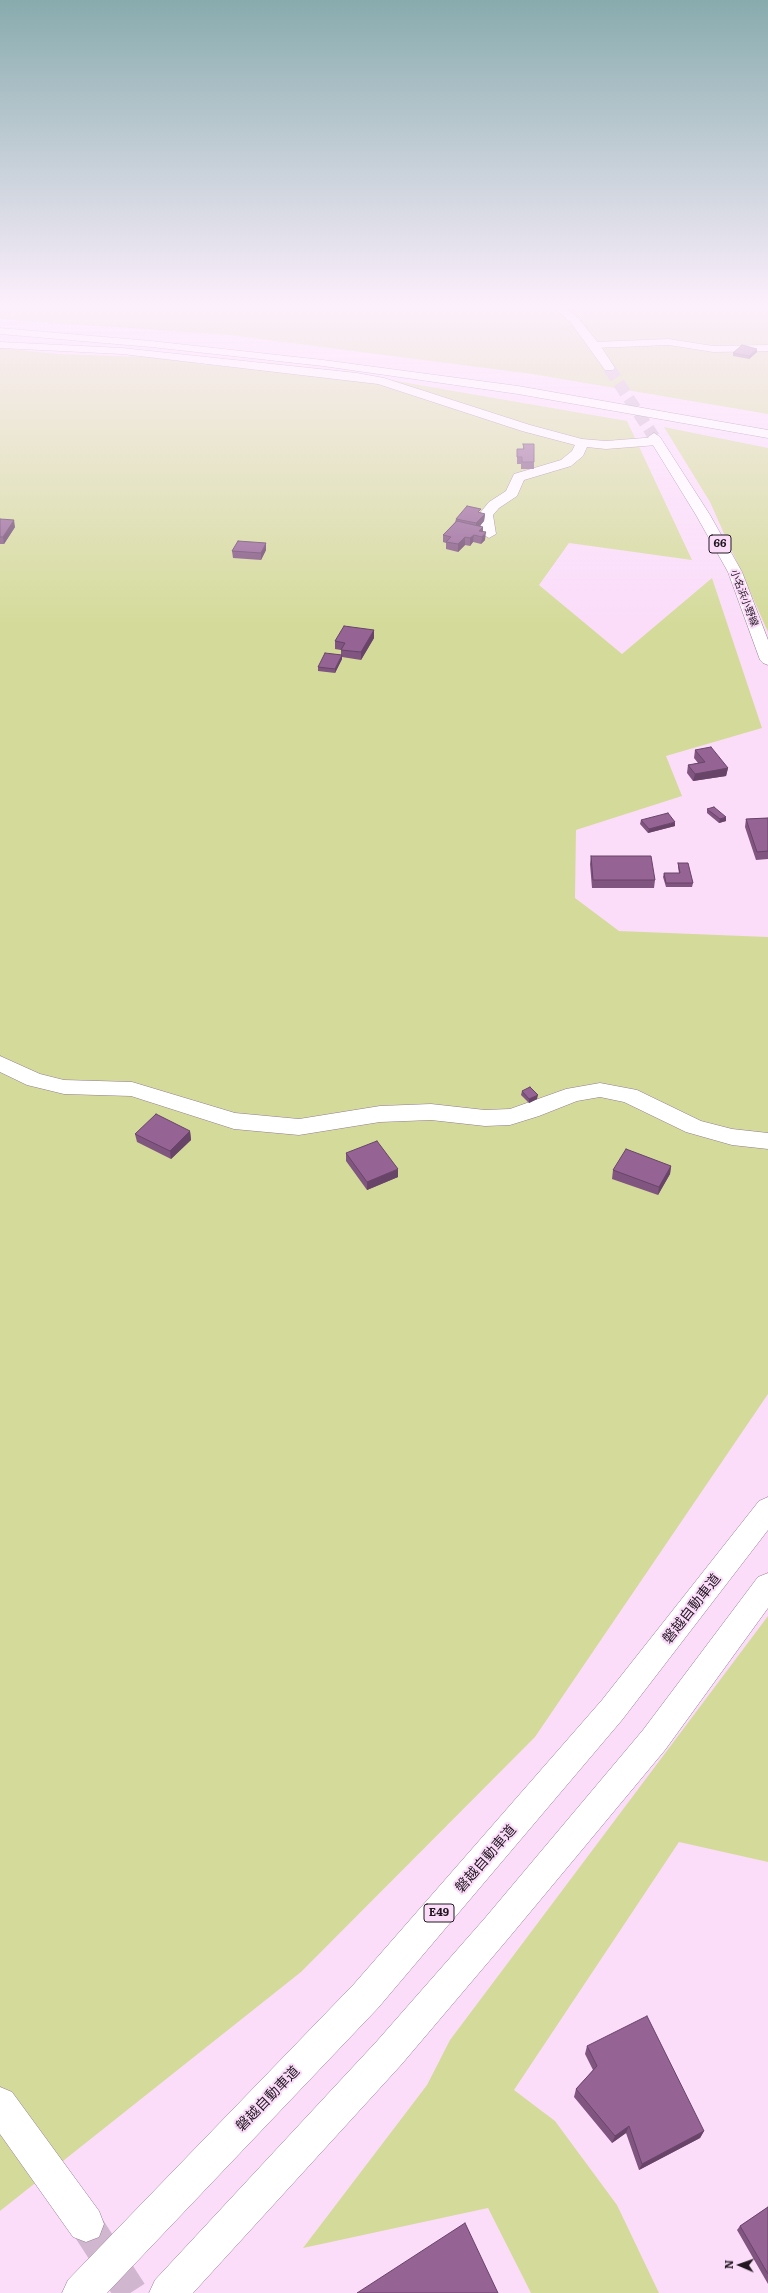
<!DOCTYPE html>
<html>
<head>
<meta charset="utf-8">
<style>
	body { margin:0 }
	#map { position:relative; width:768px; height:2293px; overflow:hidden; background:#fbddfa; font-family:Literata,serif }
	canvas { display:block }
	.north { position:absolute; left:720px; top:2245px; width:40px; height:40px; -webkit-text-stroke:3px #fbddfa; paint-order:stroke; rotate:272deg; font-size:11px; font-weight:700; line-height:16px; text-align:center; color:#231822 }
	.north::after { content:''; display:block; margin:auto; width:14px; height:18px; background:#231822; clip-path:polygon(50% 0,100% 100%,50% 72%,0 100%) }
</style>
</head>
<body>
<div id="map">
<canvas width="768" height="2293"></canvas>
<div class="north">N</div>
</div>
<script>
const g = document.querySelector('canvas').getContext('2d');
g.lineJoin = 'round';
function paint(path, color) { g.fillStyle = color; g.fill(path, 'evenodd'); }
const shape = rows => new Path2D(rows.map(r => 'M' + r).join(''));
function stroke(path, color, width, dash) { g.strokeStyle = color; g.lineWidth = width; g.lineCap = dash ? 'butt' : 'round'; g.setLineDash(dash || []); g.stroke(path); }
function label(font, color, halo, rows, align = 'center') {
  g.font = font + ' Literata,"Noto Sans JP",serif'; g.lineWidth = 4; g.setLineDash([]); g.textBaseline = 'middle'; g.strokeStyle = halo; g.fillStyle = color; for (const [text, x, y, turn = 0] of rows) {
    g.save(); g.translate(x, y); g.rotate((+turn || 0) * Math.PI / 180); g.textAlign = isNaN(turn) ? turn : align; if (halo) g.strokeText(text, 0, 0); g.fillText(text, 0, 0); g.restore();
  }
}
const green = shape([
	[0,303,768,303,768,414,532,374,229,335,0,319],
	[0,348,57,354,178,358,199,364,379,378,627,421,692,560,569,543,539,585,622,654,712,578,762,728,666,756,682,796,576,830,575,898,619,931,768,937,768,1394,535,1737,301,1972,0,2211],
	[664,427,768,448,768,632,710,502],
	[768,1616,768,1862,679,1842,514,2090,555,2121,617,2205,659,2293,531,2293,488,2208,303,2248,427,2085,450,2040]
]);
const streetTunnel = shape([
	[86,2224,131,2293]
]);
const primaryTunnel = shape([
	[609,368,654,437]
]);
const street = shape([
	[669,339,713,346,768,345,768,351,713,352,669,345,594,348,588,345,594,342,669,339],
	[0,342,122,348,357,373,384,378,530,425,582,439,606,441,657,437,663,441,657,445,606,449,587,447,583,456,571,466,524,480,517,496,499,508,493,515,496,534,489,538,482,534,479,514,489,502,506,491,514,474,561,460,572,451,575,445,522,431,378,384,122,354,0,348,0,342],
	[0,1056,40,1074,64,1080,132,1082,235,1113,299,1119,380,1106,431,1104,485,1110,510,1109,566,1089,600,1083,637,1090,701,1121,732,1129,768,1133,768,1149,732,1145,686,1132,624,1102,600,1097,577,1101,539,1116,510,1125,485,1126,431,1120,380,1122,299,1135,234,1129,131,1096,64,1094,27,1085,0,1072,0,1056],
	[0,2087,12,2092,99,2211,104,2224,99,2237,86,2242,73,2237,0,2134,0,2087]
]);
const primary = shape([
	[549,303,560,303,579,319,600,345,615,368,613,370,605,370,571,323,549,303],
	[654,433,660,437,710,515,742,572,768,640,768,665,763,663,760,660,728,572,696,515,648,437,654,433]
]);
const highway = shape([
	[0,328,151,341,323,360,518,386,768,430,768,438,518,394,323,366,151,347,0,334,0,328],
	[768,1497,768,1530,622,1720,378,2008,107,2293,62,2293,68,2280,354,1984,602,1700,759,1501,768,1497],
	[768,1573,768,1608,665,1750,507,1940,401,2065,193,2293,149,2293,155,2280,377,2041,485,1918,643,1730,758,1577,768,1573]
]);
const wall = shape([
	[757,352,749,359,733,356,733,353],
	[523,444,534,462,534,469,521,469,521,464,517,464,517,449,523,449],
	[481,513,485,514,484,521,480,526,483,532,485,540,481,544,473,542,470,546,465,545,458,552,446,549,446,543,443,542,443,535,455,522,456,519],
	[0,519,15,527,4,544,0,544],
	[266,550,261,560,233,558,232,551],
	[374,630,374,638,361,660,342,657,342,659,335,673,318,671,318,667,341,655,341,650,335,649,335,641],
	[695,750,728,768,726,776,693,781,687,773,688,765,698,763,694,758],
	[707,809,726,821,719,823,707,813],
	[768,818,768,859,756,860,745,827,746,819],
	[641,820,675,826,648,833,640,824],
	[591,856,655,880,654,888,592,888,590,864],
	[678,863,693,883,692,887,666,887,663,877,664,873,679,873,678,867],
	[522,1091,537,1099,529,1103,521,1095],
	[190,1131,191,1140,171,1159,137,1142,135,1134],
	[346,1153,398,1177,367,1190,346,1161],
	[671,1166,670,1174,658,1195,612,1179,613,1170],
	[587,2046,704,2131,700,2138,639,2170,626,2133,612,2143,574,2097,576,2089,593,2070,585,2054],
	[768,2207,768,2284,737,2230,740,2226]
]);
const shadedWall = shape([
	[757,349,757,352,749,359,749,356],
	[485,514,484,521,476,530,476,523],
	[14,520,15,527,4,544,3,537],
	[483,527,483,534,479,531],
	[486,532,485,540,481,544,482,537],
	[474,535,473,542,470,546,470,538],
	[465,537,465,545,458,552,458,544],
	[266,543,266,550,261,560,261,553],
	[374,630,374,638,361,660,361,652],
	[342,655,342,659,335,673,335,669],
	[728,768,726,776,693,781,695,774],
	[726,817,726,821,719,823,720,819],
	[675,822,675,826,648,833,649,829],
	[538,1095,537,1099,529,1103,529,1099],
	[190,1131,191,1140,171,1159,170,1151],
	[671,1166,670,1174,658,1195,659,1187],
	[398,1169,398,1177,367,1190,367,1182],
	[629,2126,626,2133,612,2143,615,2136],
	[704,2131,700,2138,639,2170,642,2164]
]);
const building = shape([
	[742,345,757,349,749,356,733,353,742,345],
	[523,444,534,444,534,462,522,462,522,457,517,457,517,449,524,449,523,444],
	[467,506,481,509,478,512,485,514,476,523,456,519,467,506],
	[0,519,14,520,3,537,0,537,0,519],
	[457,521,483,527,479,531,486,532,482,537,474,535,470,538,465,537,458,544,446,542,451,537,443,535,457,521],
	[238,541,266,543,261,553,232,551,238,541],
	[344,626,374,630,361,652,341,650,345,643,335,641,344,626],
	[325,653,342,655,335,669,318,667,325,653],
	[711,747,728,768,695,774,688,765,705,762,695,750,711,747],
	[714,807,726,817,720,819,707,809,714,807],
	[668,813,675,822,649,829,641,820,668,813],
	[768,818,768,851,757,852,746,819,768,818],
	[591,856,651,856,655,880,593,880,591,856],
	[678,863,688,863,693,883,666,883,664,873,680,873,678,863],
	[530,1087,538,1095,529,1099,522,1091,530,1087],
	[156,1114,190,1131,170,1151,135,1134,156,1114],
	[377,1141,398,1169,367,1182,346,1153,377,1141],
	[626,1149,671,1166,659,1187,613,1170,626,1149],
	[647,2016,704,2131,642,2164,629,2126,615,2136,576,2089,597,2066,587,2046,647,2016],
	[768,2207,768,2274,740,2226,768,2207],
	[465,2223,498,2293,357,2293,465,2223]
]);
const farStreetnames = [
	["小名浜小野線",744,598,69]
];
const shields = [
	[720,544,22],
	[439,1913,30]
];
const shieldNames = [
	["66",720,544],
	["E49",439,1913]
];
const nearStreetnames = [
	["磐越自動車道",692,1609,-52],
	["磐越自動車道",486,1859,-49],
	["磐越自動車道",268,2099,-46]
];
paint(green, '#d4db9a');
stroke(streetTunnel, '#d0b6cf', 33, [33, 16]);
stroke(primaryTunnel, '#d0b6cf', 12, [12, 6]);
stroke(street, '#947a93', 1);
stroke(primary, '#947a93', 1);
stroke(highway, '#947a93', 1);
paint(street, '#fff');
paint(primary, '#fff');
paint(highway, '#fff');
paint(wall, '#80557f');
paint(shadedWall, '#684568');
paint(building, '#956394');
stroke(building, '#684568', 1);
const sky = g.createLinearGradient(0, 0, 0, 624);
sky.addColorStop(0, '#88abae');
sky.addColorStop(0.49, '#fdf0fd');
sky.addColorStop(1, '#fdf0fd00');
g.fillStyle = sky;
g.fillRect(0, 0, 768, 624);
label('10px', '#231822', '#fbddfa', farStreetnames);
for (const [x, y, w] of shields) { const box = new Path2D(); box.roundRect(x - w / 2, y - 9, w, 18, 3); g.fillStyle = '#fbddfa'; g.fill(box); stroke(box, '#231822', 1); }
label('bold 11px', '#231822', null, shieldNames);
label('14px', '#231822', '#fbddfa', nearStreetnames);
</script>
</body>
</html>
